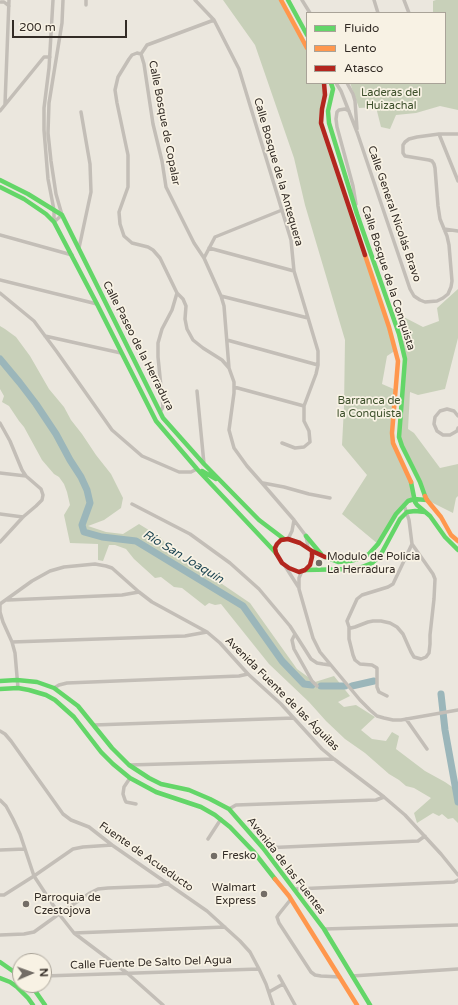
<!DOCTYPE html>
<html>
<head>
<meta charset="utf-8">
<style>
	body { margin:0 }
	#map { position:relative; width:458px; height:1005px; overflow:hidden; background:#ebe7de; font-family:"Varela Round",sans-serif }
	canvas { display:block }
	.legend { position:absolute; left:306px; top:12px; width:140px; height:72px; box-sizing:border-box; background:#f8f2e4; border:1px solid #a9a398; margin:0; padding:5px 7px; list-style:none; font-size:12px; color:#332c26 }
	.legend li { display:flex; align-items:center; gap:8px; height:20px }
	.legend b { width:20px; border:1px solid #a9a398 }
	.north { position:absolute; left:12px; top:953px; width:40px; height:40px; box-sizing:border-box; background:#f8f2e4; border:1px solid #a9a398; border-radius:50%; rotate:88deg; font-size:11px; font-weight:700; line-height:16px; text-align:center; color:#332c26 }
	.north::after { content:''; display:block; margin:auto; width:14px; height:18px; background:#736d66; clip-path:polygon(50% 0,100% 100%,50% 72%,0 100%) }
	.scale { position:absolute; left:12px; top:20px; width:115px; height:18px; box-sizing:border-box; border:2px solid #332c26; border-top:0; padding-left:5px; font-size:12px; line-height:14px; white-space:nowrap; color:#332c26; -webkit-text-stroke:3px #f8f2e4; paint-order:stroke }
</style>
</head>
<body>
<div id="map">
<canvas width="458" height="1005"></canvas>
<ul class="legend">
<li><b style="height:5px;background:#63d668"></b>Fluido</li>
<li><b style="height:5px;background:#ff974d"></b>Lento</li>
<li><b style="height:5px;background:#b3261e"></b>Atasco</li>
</ul>
<div class="north">N</div>
<div class="scale">200 m</div>
</div>
<script>
const g = document.querySelector('canvas').getContext('2d');
g.lineJoin = 'round';
function paint(path, color) { g.fillStyle = color; g.fill(path, 'evenodd'); }
const shape = rows => new Path2D(rows.map(r => 'M' + r).join(''));
function stroke(path, color, width, dash) { g.strokeStyle = color; g.lineWidth = width; g.lineCap = dash ? 'butt' : 'round'; g.setLineDash(dash || []); g.stroke(path); }
function label(font, color, halo, rows, align = 'center') {
  g.font = font + ' "Varela Round",sans-serif'; g.lineWidth = 3.5; g.setLineDash([]); g.textBaseline = 'middle'; g.strokeStyle = halo; g.fillStyle = color; for (const [text, x, y, turn = 0] of rows) {
    g.save(); g.translate(x, y); g.rotate((+turn || 0) * Math.PI / 180); g.textAlign = isNaN(turn) ? turn : align; if (halo) g.strokeText(text, 0, 0); g.fillText(text, 0, 0); g.restore();
  }
}
const green = shape([
	[223,0,281,0,307,49,307,83,324,83,321,123,396,350,387,356,382,384,396,390,393,443,410,479,414,499,396,514,378,544,342,514,367,475,342,445,344,407,345,340,305,205,294,158,255,45],
	[436,0,458,0,458,110,440,106,416,113,396,115,390,129,381,127,376,107,359,108,350,83,445,83,445,13,433,13,433,1],
	[458,289,458,338,445,389,418,395,410,392,408,429,414,433,440,468,458,464,458,496,456,498,453,513,427,500,399,437,405,359,399,334,398,314,423,327,439,321,437,308],
	[0,326,5,329,16,337,30,356,49,389,64,407,71,420,82,434,96,455,111,474,123,498,121,508,104,520,88,526,106,532,123,534,139,524,160,537,177,556,203,571,250,603,297,669,315,682,334,676,350,696,338,702,344,707,356,705,375,717,361,730,372,739,386,741,392,732,399,736,396,749,425,771,445,782,458,791,458,823,453,818,448,819,442,814,439,816,433,813,417,823,414,813,431,798,414,788,406,786,399,780,389,774,365,753,345,739,326,721,309,702,269,664,221,604,215,605,209,603,205,606,182,588,174,587,161,577,155,578,134,559,126,549,115,545,109,545,103,561,98,560,98,544,70,543,64,515,70,505,67,492,64,484,59,477,54,474,42,460,24,427,19,421,9,406,2,402,4,396,0,389]
]);
const river = shape([
	[0,359,20,383,36,404,56,434,70,460,81,477,87,490,90,503,82,525,84,532,102,537,136,541,243,606,282,661,304,684,312,685],
	[321,686,345,686],
	[352,686,374,681],
	[441,694,445,730,458,802]
]);
const street = shape([
	[53,0,49,68,44,108,44,130,48,179,54,210,54,222],
	[195,0,214,20,239,69,291,240,294,271,318,351,318,365,316,374,304,406,304,421,309,431,310,442,304,447,295,448,282,443],
	[302,0,310,13],
	[374,0,378,13],
	[404,0,409,13],
	[1,2,4,2,9,6],
	[86,5,86,0],
	[141,54,137,53,132,55,129,59,118,77,115,90,117,103,128,155,128,187,119,212,120,224,124,236,132,243,148,247,153,250,160,258,177,293,183,299,186,306,185,319,187,329,193,340,203,348,222,360,229,368,234,382,234,393,229,430,234,448,247,466,262,483,294,520,306,536,308,547],
	[141,54,144,64,153,124,162,161,166,187,194,243,204,258,221,296,224,306,229,368],
	[141,54,147,45,214,20],
	[336,83,341,91,357,132,410,289,414,296,420,300,425,302,437,301,443,298,448,294,451,287,452,281,449,245,447,236,440,219,438,206,435,168,434,164,432,161,429,160,405,156,403,153,403,145,405,142,409,139,417,137,439,134,458,134],
	[347,83,353,94,355,101,357,129],
	[5,104,9,0],
	[0,111,44,57,50,57],
	[349,111,345,109,339,110,337,112,336,119,337,127,353,186,356,204],
	[439,134,458,181],
	[54,222,62,215,56,194,51,161,48,133,49,103,62,23,63,0],
	[444,229,458,231],
	[0,235,72,255],
	[79,248,91,192,90,164,81,112],
	[209,248,294,271],
	[204,258,215,237,282,210],
	[0,280,97,304],
	[0,293,34,321,57,352,112,430,142,456,179,472,191,472,197,469],
	[221,296,308,318],
	[45,336,121,353],
	[227,340,318,365],
	[234,387,304,406],
	[197,391,204,464],
	[160,412,163,407,158,357,158,343,162,329,172,310,177,293],
	[458,416,454,411,447,409,440,411,435,417,434,424,437,431,443,435,450,435,457,431,458,428],
	[0,423,10,441,22,470,26,476,41,489,43,495,42,500,36,506,23,517,0,542],
	[0,473,26,476],
	[263,483,284,487,309,494,330,498],
	[132,504,190,534,230,563,259,589,290,626,311,659,317,663,323,664,330,665],
	[0,514,23,517],
	[288,539,292,531,294,520],
	[285,566,299,588],
	[302,571,299,578,299,589,313,638,320,652,360,700,370,710,377,716,384,718,393,720,401,720,458,710],
	[8,600,122,595,139,592],
	[0,604,32,581,50,571,64,567,95,564,106,566,112,568,139,592,152,602,207,632,220,643,248,674,281,704,322,749,334,759,384,797,405,815,441,854,458,875],
	[0,604,0,612,3,622,12,642,15,653,18,688],
	[349,627,351,628,355,627,368,622,373,621,381,621,390,623,397,627,403,634,411,652,414,657,421,659,426,657,429,653,430,644,430,635,434,599,435,579,433,574,412,544],
	[295,634,292,640,294,649,312,681,317,686],
	[12,642,185,636,207,632],
	[54,688,59,685,67,683,239,676,248,674],
	[387,696,379,692,377,687,377,668,372,665,360,664,355,660,353,655,349,639,349,627,347,621,357,599,362,595,388,587,393,584,412,544,409,520,404,505],
	[406,719,427,749],
	[94,725,294,718],
	[0,731,5,734,11,741,63,814,71,820,89,827,112,845,207,911,240,941,250,952,259,969,266,984,273,1005],
	[129,765,334,759],
	[130,778,124,787,123,794,125,800,126,802,136,804],
	[0,800,6,806,13,819,20,834,34,876,59,914,74,933,127,973,163,1005],
	[229,809,236,805,376,800,384,797],
	[208,839,221,819],
	[263,848,418,841,425,836],
	[0,850,25,849],
	[295,889,454,882,458,880],
	[0,895,4,895,34,876,73,849,83,847,112,845],
	[291,899,279,914,277,917,279,923,311,972,315,975,321,976,340,977],
	[324,929,458,925],
	[74,933,225,927],
	[0,935,24,934,34,932,59,914,90,893,98,889,108,888,158,886,168,883],
	[44,976,259,969],
	[279,976,295,1005],
	[352,976,458,969],
	[269,992,283,984]
]);
const fast = shape([
	[288,0,307,35],
	[331,83,333,89,328,111,329,123,357,214,399,334,405,359,399,437,402,446,420,482,425,496],
	[0,180,28,194,62,215,163,418,204,464,259,520,284,539],
	[0,187,24,199,46,214,54,222,97,304,156,421,197,469,276,553],
	[202,471,216,479],
	[411,482,415,502,417,505,430,516,445,537,458,550],
	[306,536,321,554],
	[325,557,338,562,350,561,362,558,369,554,378,544,396,514,408,501,414,499,427,500],
	[305,570,353,569,362,567,372,563,380,556,400,519,407,512,415,511,425,512],
	[0,681,17,680,37,682,54,688,78,706,112,748,129,765,149,778,161,784,189,790,210,799,229,809,263,848,324,929,370,1005],
	[0,689,18,688,29,690,46,695,55,700,74,717,101,752,113,764,130,778,156,792,201,807,215,815,230,827,253,851,275,879],
	[0,962,20,976],
	[0,978,10,982,17,987,28,998,33,1005],
	[31,985,45,1005]
]);
const slow = shape([
	[281,0,307,48],
	[365,255,389,327,398,361,392,433,393,443,411,482],
	[425,496,427,500,441,517,451,535,458,541],
	[275,879,289,896,357,1005]
]);
const jam = shape([
	[324,83,325,95,322,109,321,123,365,255],
	[312,551,312,557,310,565,305,570,299,572,289,568,282,563,276,553,275,548,277,544,281,540,288,539,300,543,312,551,325,557]
]);
const markers = [
	[319,563,4,"#736d66"],
	[214,856,4,"#736d66"],
	[264,894,4,"#736d66"],
	[26,904,4,"#736d66"]
];
const parkNames = [
	["Laderas del",391,93],
	["Huizachal",391,106],
	["Barranca de",369,401],
	["la Conquista",369,414]
];
const streetNames = [
	["Calle Bosque de Copalar",164,123,79],
	["Calle Bosque de la Antequera",278,172,74],
	["Calle General Nicolás Bravo",394,214,71],
	["Calle Bosque de la Conquista",388,278,72],
	["Calle Paseo de la Herradura",138,346,63],
	["Avenida Fuente de las Águilas",282,694,45],
	["Fuente de Acueducto",146,857,35],
	["Avenida de las Fuentes",286,866,52],
	["Calle Fuente De Salto Del Agua",151,963,-2]
];
const poiNames = [
	["Modulo de Policia",327,557],
	["La Herradura",327,570],
	["Fresko",222,856],
	["Walmart",256,888,"right"],
	["Express",256,901,"right"],
	["Parroquia de",34,898],
	["Czestojova",34,911]
];
const waterNames = [
	["Río San Joaquín",183,557,31]
];
paint(green, '#c8d0b9');
stroke(river, '#9bb6ba', 7);
stroke(street, '#c3beb7', 3.5);
stroke(fast, '#63d668', 4.5);
stroke(slow, '#ff974d', 4.5);
stroke(jam, '#b3261e', 4.5);
for (const [x, y, r, color] of markers) { const dot = new Path2D(); dot.arc(x, y, r, 0, 2 * Math.PI); g.fillStyle = color; g.fill(dot); stroke(dot, '#f8f2e4', 1.5); }
label('11px', '#3d502b', '#f8f2e4', parkNames);
label('11px', '#332c26', '#f8f2e4', streetNames);
label('11px', '#332c26', '#f8f2e4', poiNames, 'left');
label('italic 12px', '#1e4653', '#f8f2e4', waterNames);
</script>
</body>
</html>
